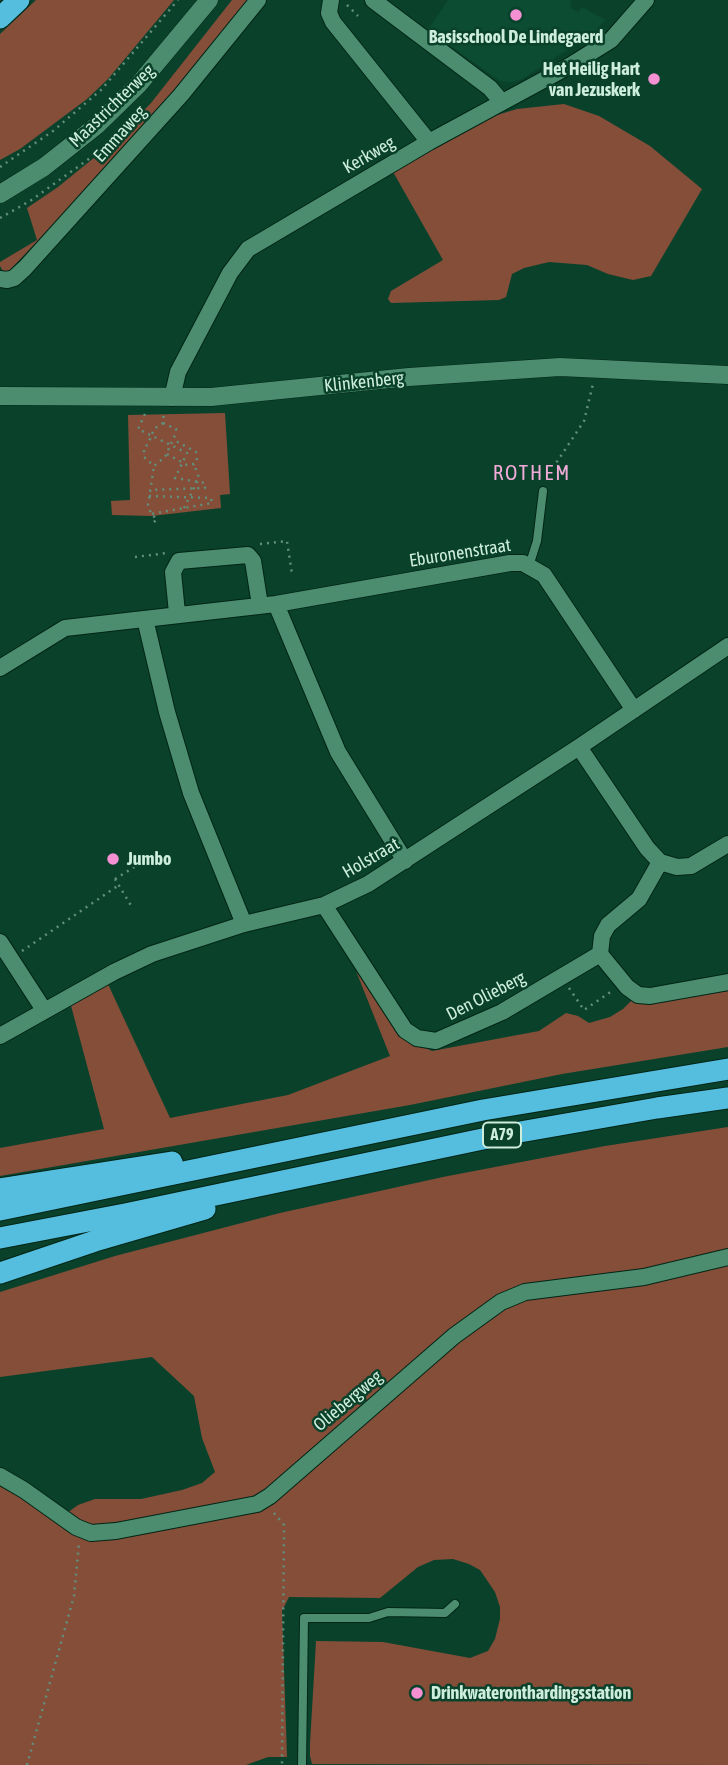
<!DOCTYPE html>
<html>
<head>
<meta charset="utf-8">
<style>
	body { margin:0 }
	canvas { display:block; background:#0a412b }
</style>
</head>
<body>
<canvas width="728" height="1765"></canvas>
<script>
const g = document.querySelector('canvas').getContext('2d');
g.lineJoin = 'round';
function paint(path, color) { g.fillStyle = color; g.fill(path, 'evenodd'); }
const shape = rows => new Path2D(rows.map(r => 'M' + r).join(''));
function stroke(path, color, width, dash) { g.strokeStyle = color; g.lineWidth = width; g.lineCap = dash ? 'butt' : 'round'; g.setLineDash(dash || []); g.stroke(path); }
function label(font, color, halo, rows, align = 'center') {
  g.font = font + ' "Asap Condensed",sans-serif'; g.lineWidth = 5; g.setLineDash([]); g.textBaseline = 'middle'; g.strokeStyle = halo; g.fillStyle = color; for (const [text, x, y, turn = 0] of rows) {
    g.save(); g.translate(x, y); g.rotate((+turn || 0) * Math.PI / 180); g.textAlign = isNaN(turn) ? turn : align; if (halo) g.strokeText(text, 0, 0); g.fillText(text, 0, 0); g.restore();
  }
}
const built = shape([
	[448,0,570,0,572,2,570,7,578,12,582,7,605,20,595,32,522,79,512,82,500,81,428,30]
]);
const green = shape([
	[36,0,174,0,108,79,87,99,20,149,0,160,0,34],
	[232,0,250,0,121,154,5,275,0,266,0,262,37,240,27,208,58,187,111,144,151,103],
	[564,104,599,116,650,146,702,189,651,276,633,280,608,274,587,265,549,262,524,268,512,274,506,297,499,300,391,303,388,299,391,291,443,260,392,170,477,123,497,115,517,109],
	[225,413,230,494,220,495,221,508,152,516,112,515,111,501,130,500,128,415],
	[356,971,401,1036,432,1051,539,1031,566,1013,578,1016,589,1023,610,1017,623,1009,632,1000,673,999,728,991,728,1047,562,1074,410,1105,0,1176,0,1148,104,1129,70,1002,107,982,170,1118,288,1095,390,1056],
	[728,1127,728,1765,312,1764,310,1756,310,1744,316,1641,383,1642,470,1658,488,1651,495,1639,500,1619,500,1607,495,1592,480,1570,469,1564,453,1559,434,1560,418,1567,380,1598,289,1597,282,1611,287,1757,268,1757,246,1765,0,1765,0,1477,56,1521,78,1505,95,1499,141,1499,182,1490,202,1483,215,1472,202,1438,194,1396,152,1357,0,1377,0,1292,115,1256,280,1213,443,1177,605,1146]
]);
const path = shape([
	[347,5,358,16],
	[0,167,53,131,101,90,178,0],
	[0,218,30,201,93,156,120,130,137,110],
	[145,414,138,429,187,453,175,478,205,483,205,488,150,490],
	[163,423,176,429,175,435,165,457,154,466,144,457,144,448,148,444,154,429,163,423,164,411],
	[167,454,187,465,194,464,197,461,196,452,174,440],
	[545,480,584,421,593,384],
	[149,496,211,498,212,503,151,514],
	[184,508,199,478,194,464],
	[154,522,157,519,151,514,148,505,154,466],
	[260,544,287,541,292,574],
	[135,557,167,553],
	[115,879,154,855],
	[115,879,133,909],
	[22,951,119,885],
	[569,988,584,1010,612,991],
	[274,1513,284,1525,282,1765],
	[27,1765,74,1596,79,1543]
]);
const lane = shape([
	[529,566,537,541,543,491],
	[302,1765,304,1618,369,1618,388,1612,445,1613,455,1604]
]);
const street = shape([
	[331,0,329,13,333,22,429,142],
	[373,0,490,88,501,101],
	[0,279,7,280,14,278,25,268,181,95,258,0],
	[172,398,178,372,230,273,248,249,429,142,571,65,611,40,646,0],
	[276,604,338,752,405,861],
	[177,613,173,572,179,561,248,555,253,561,260,605],
	[145,619,167,712,191,793,244,924],
	[0,668,65,628,276,604,510,563,523,563,544,575,634,710],
	[579,747,647,848,660,862,677,867,691,866,728,844],
	[660,862,639,899,608,925,602,936,600,954,627,987,638,995,650,996,728,982],
	[324,905,405,1030,417,1038,436,1041,502,1012,600,954],
	[0,942,44,1010],
	[0,1036,114,972,152,954,244,924,324,905,368,884,579,747,728,646],
	[0,1476,24,1490,76,1527,91,1533,116,1531,257,1504,270,1496,454,1336,501,1302,525,1292,644,1277,728,1257]
]);
const secondary = shape([
	[0,194,44,167,96,126,139,84,209,0],
	[0,396,211,397,409,377,560,367,728,375]
]);
const highway = shape([
	[0,18,19,0],
	[0,1189,172,1162],
	[0,1210,483,1110,728,1069],
	[0,1238,125,1214,497,1136,657,1108,728,1098],
	[0,1273,95,1241,205,1209]
]);
const markers = [
	[516,15,7,"#f591d2"],
	[654,79,7,"#f591d2"],
	[113,859,7,"#f591d2"],
	[417,1693,7,"#f591d2"]
];
const shields = [
	[502,1135,38]
];
const shieldNames = [
	["A79",502,1135]
];
const poiNames = [
	["Basisschool De Lindegaerd",516,37,"center"],
	["Het Heilig Hart",640,69,"right"],
	["van Jezuskerk",640,90,"right"],
	["Jumbo",127,859],
	["Drinkwateronthardingsstation",431,1693]
];
const streetNames = [
	["Maastrichterweg",112,106,-44],
	["Emmaweg",120,134,-48],
	["Kerkweg",369,155,-30],
	["Klinkenberg",364,382,-6],
	["Eburonenstraat",460,553,-9],
	["Holstraat",371,858,-30],
	["Den Olieberg",486,996,-27],
	["Oliebergweg",348,1401,-40]
];
const quarterNames = [
	["ROTHEM",532,473]
];
paint(built, '#0b4c33');
paint(green, '#854e39');
stroke(lane, '#012516', 10);
stroke(street, '#012516', 18);
stroke(secondary, '#012516', 19);
stroke(highway, '#012516', 23);
stroke(path, '#628f7b', 2.5, [2, 5]);
stroke(lane, '#4b8d6e', 8);
stroke(street, '#4b8d6e', 16);
stroke(secondary, '#4b8d6e', 18);
stroke(highway, '#55bedf', 21);
for (const [x, y, r, color] of markers) { const dot = new Path2D(); dot.arc(x, y, r, 0, 2 * Math.PI); g.fillStyle = color; g.fill(dot); stroke(dot, '#0a412b', 2.5); }
for (const [x, y, w] of shields) { const box = new Path2D(); box.roundRect(x - w / 2, y - 12.5, w, 25, 5); g.fillStyle = '#0a412b'; g.fill(box); stroke(box, '#cdeedc', 2); }
label('bold 16px', '#cdeedc', null, shieldNames);
label('bold 18px', '#cdeedc', '#0a412b', poiNames, 'left');
label('18px', '#cdeedc', '#0a412b', streetNames);
g.letterSpacing = '2px';
label('21px', '#f2abd8', '#0a412b', quarterNames);
g.letterSpacing = '0px';
</script>
</body>
</html>
